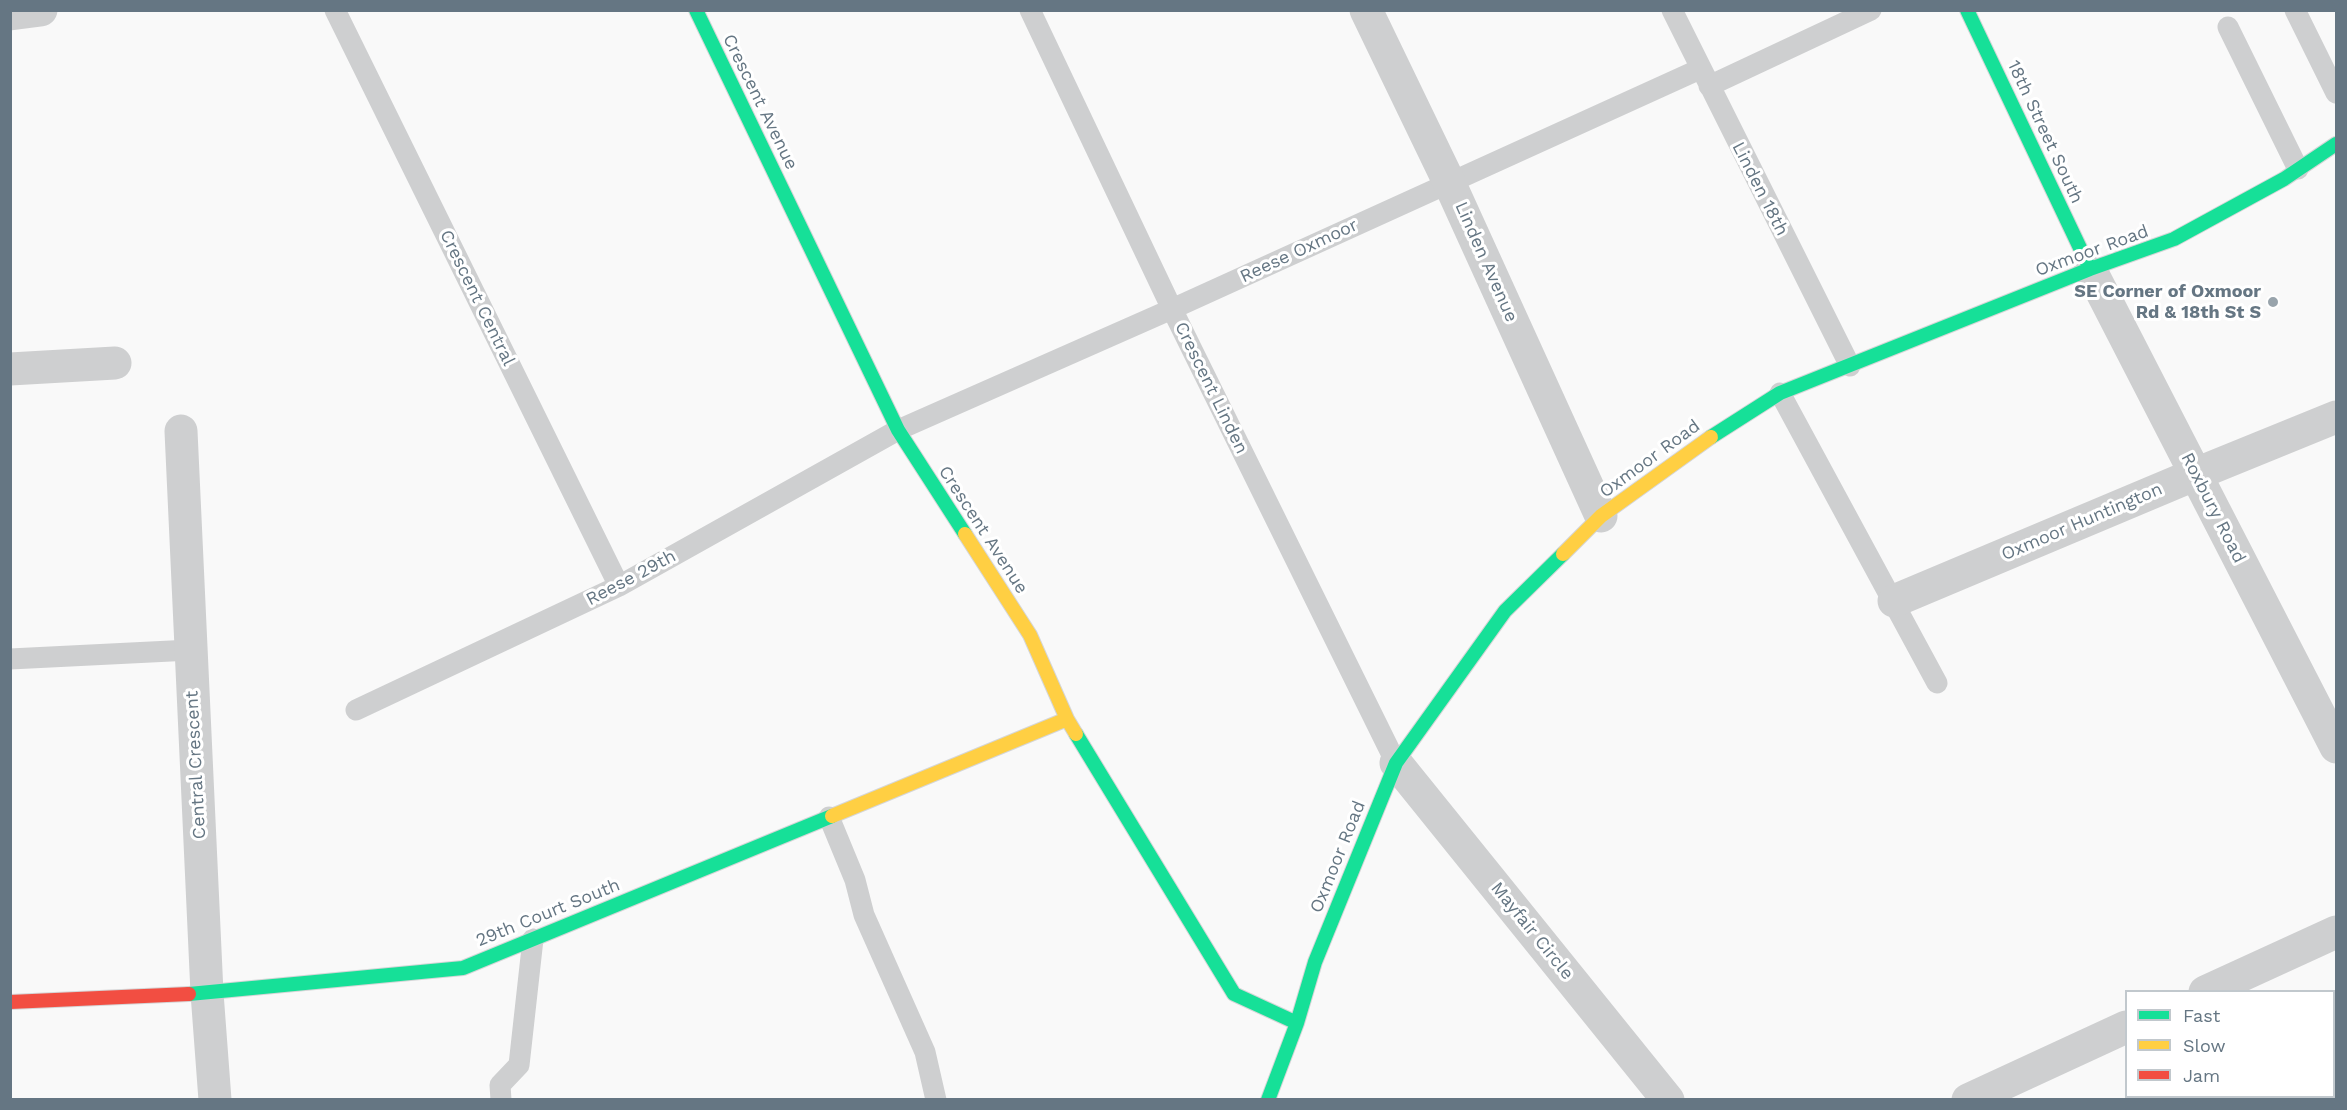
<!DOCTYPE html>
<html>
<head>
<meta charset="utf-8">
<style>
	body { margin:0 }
	#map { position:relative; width:2347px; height:1110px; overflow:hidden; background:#f9f9f9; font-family:"Work Sans",sans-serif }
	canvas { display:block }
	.frame { position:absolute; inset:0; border:12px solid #657683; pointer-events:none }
	.legend { position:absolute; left:2125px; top:990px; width:210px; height:108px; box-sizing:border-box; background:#fff; border:2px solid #c1c8cd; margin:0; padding:8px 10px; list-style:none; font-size:18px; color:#657683 }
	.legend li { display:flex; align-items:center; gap:12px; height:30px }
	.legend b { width:30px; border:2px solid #c1c8cd }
</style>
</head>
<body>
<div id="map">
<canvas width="2347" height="1110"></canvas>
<div class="frame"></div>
<ul class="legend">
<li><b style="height:8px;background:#16e098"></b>Fast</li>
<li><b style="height:8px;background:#ffcf43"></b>Slow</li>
<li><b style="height:8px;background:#f24e42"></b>Jam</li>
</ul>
</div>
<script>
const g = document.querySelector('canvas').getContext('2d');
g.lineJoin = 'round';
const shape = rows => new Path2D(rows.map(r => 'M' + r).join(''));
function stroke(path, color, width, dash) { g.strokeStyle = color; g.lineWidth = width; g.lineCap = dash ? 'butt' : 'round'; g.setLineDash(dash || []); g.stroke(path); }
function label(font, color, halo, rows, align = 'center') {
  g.font = font + ' "Work Sans",sans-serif'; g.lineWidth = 6; g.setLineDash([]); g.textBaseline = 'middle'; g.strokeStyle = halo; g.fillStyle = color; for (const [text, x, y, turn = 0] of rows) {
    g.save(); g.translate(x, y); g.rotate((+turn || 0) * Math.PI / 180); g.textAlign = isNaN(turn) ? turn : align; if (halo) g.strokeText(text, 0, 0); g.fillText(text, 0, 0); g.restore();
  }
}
const lane = shape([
	[335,10,619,586],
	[1030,10,1172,309,1396,763],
	[1672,10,1850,366],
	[2295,10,2336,93],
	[2228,27,2298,169],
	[1709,86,1871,10],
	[1780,393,1937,683],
	[10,659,191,650],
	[356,710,619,586,898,430,1172,309,1700,69],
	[829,817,855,880,864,915,925,1052,936,1100],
	[501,1100,500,1085,519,1065,533,939]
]);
const street = shape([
	[1366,10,1449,182,1601,516],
	[10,14,41,10],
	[2090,269,2336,747],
	[10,369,115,363],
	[181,431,207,993,215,1100],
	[1894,601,2196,474,2336,417],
	[1396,763,1668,1100],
	[2205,992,2336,932],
	[1968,1100,2126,1027]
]);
const fast = shape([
	[696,10,898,430,965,534],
	[1967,10,2090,269],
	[1711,437,1780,393,2090,269,2174,239,2284,179,2336,144],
	[1076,734,1234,994,1297,1023],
	[189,994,463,968,832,816],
	[1268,1100,1297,1023,1315,962,1396,763,1505,611,1563,554]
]);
const slow = shape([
	[965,534,1030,635,1067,719,1076,734],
	[1563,554,1601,516,1711,437],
	[832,816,1067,719]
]);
const jam = shape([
	[10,1002,189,994]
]);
const markers = [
	[2273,302,6,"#99a4ac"]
];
const streetNames = [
	["Crescent Avenue",760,102,64],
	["18th Street South",2045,132,65],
	["Linden 18th",1760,189,63],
	["Reese Oxmoor",1299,251,-25],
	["Oxmoor Road",2092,251,-20],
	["Linden Avenue",1486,262,66],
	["Crescent Central",477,298,64],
	["Crescent Linden",1211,388,64],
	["Oxmoor Road",1650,459,-36],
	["Roxbury Road",2213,508,63],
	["Oxmoor Huntington",2082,522,-23],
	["Crescent Avenue",983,530,57],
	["Reese 29th",631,578,-28],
	["Central Crescent",196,765,-93],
	["Oxmoor Road",1338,857,-68],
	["29th Court South",548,913,-22],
	["Mayfair Circle",1532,931,51]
];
const poiNames = [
	["SE Corner of Oxmoor",2261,292],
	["Rd & 18th St S",2261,313]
];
stroke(fast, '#d5d6d7', 16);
stroke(slow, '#d5d6d7', 16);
stroke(jam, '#d5d6d7', 16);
stroke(lane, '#cecfd0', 21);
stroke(street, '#cecfd0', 33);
stroke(fast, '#16e098', 14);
stroke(slow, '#ffcf43', 14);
stroke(jam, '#f24e42', 14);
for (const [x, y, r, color] of markers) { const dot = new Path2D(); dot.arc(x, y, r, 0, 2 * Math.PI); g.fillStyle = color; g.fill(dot); stroke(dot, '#fff', 2); }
label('18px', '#657683', '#fff', streetNames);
label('bold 18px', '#657683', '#fff', poiNames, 'right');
</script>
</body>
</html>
